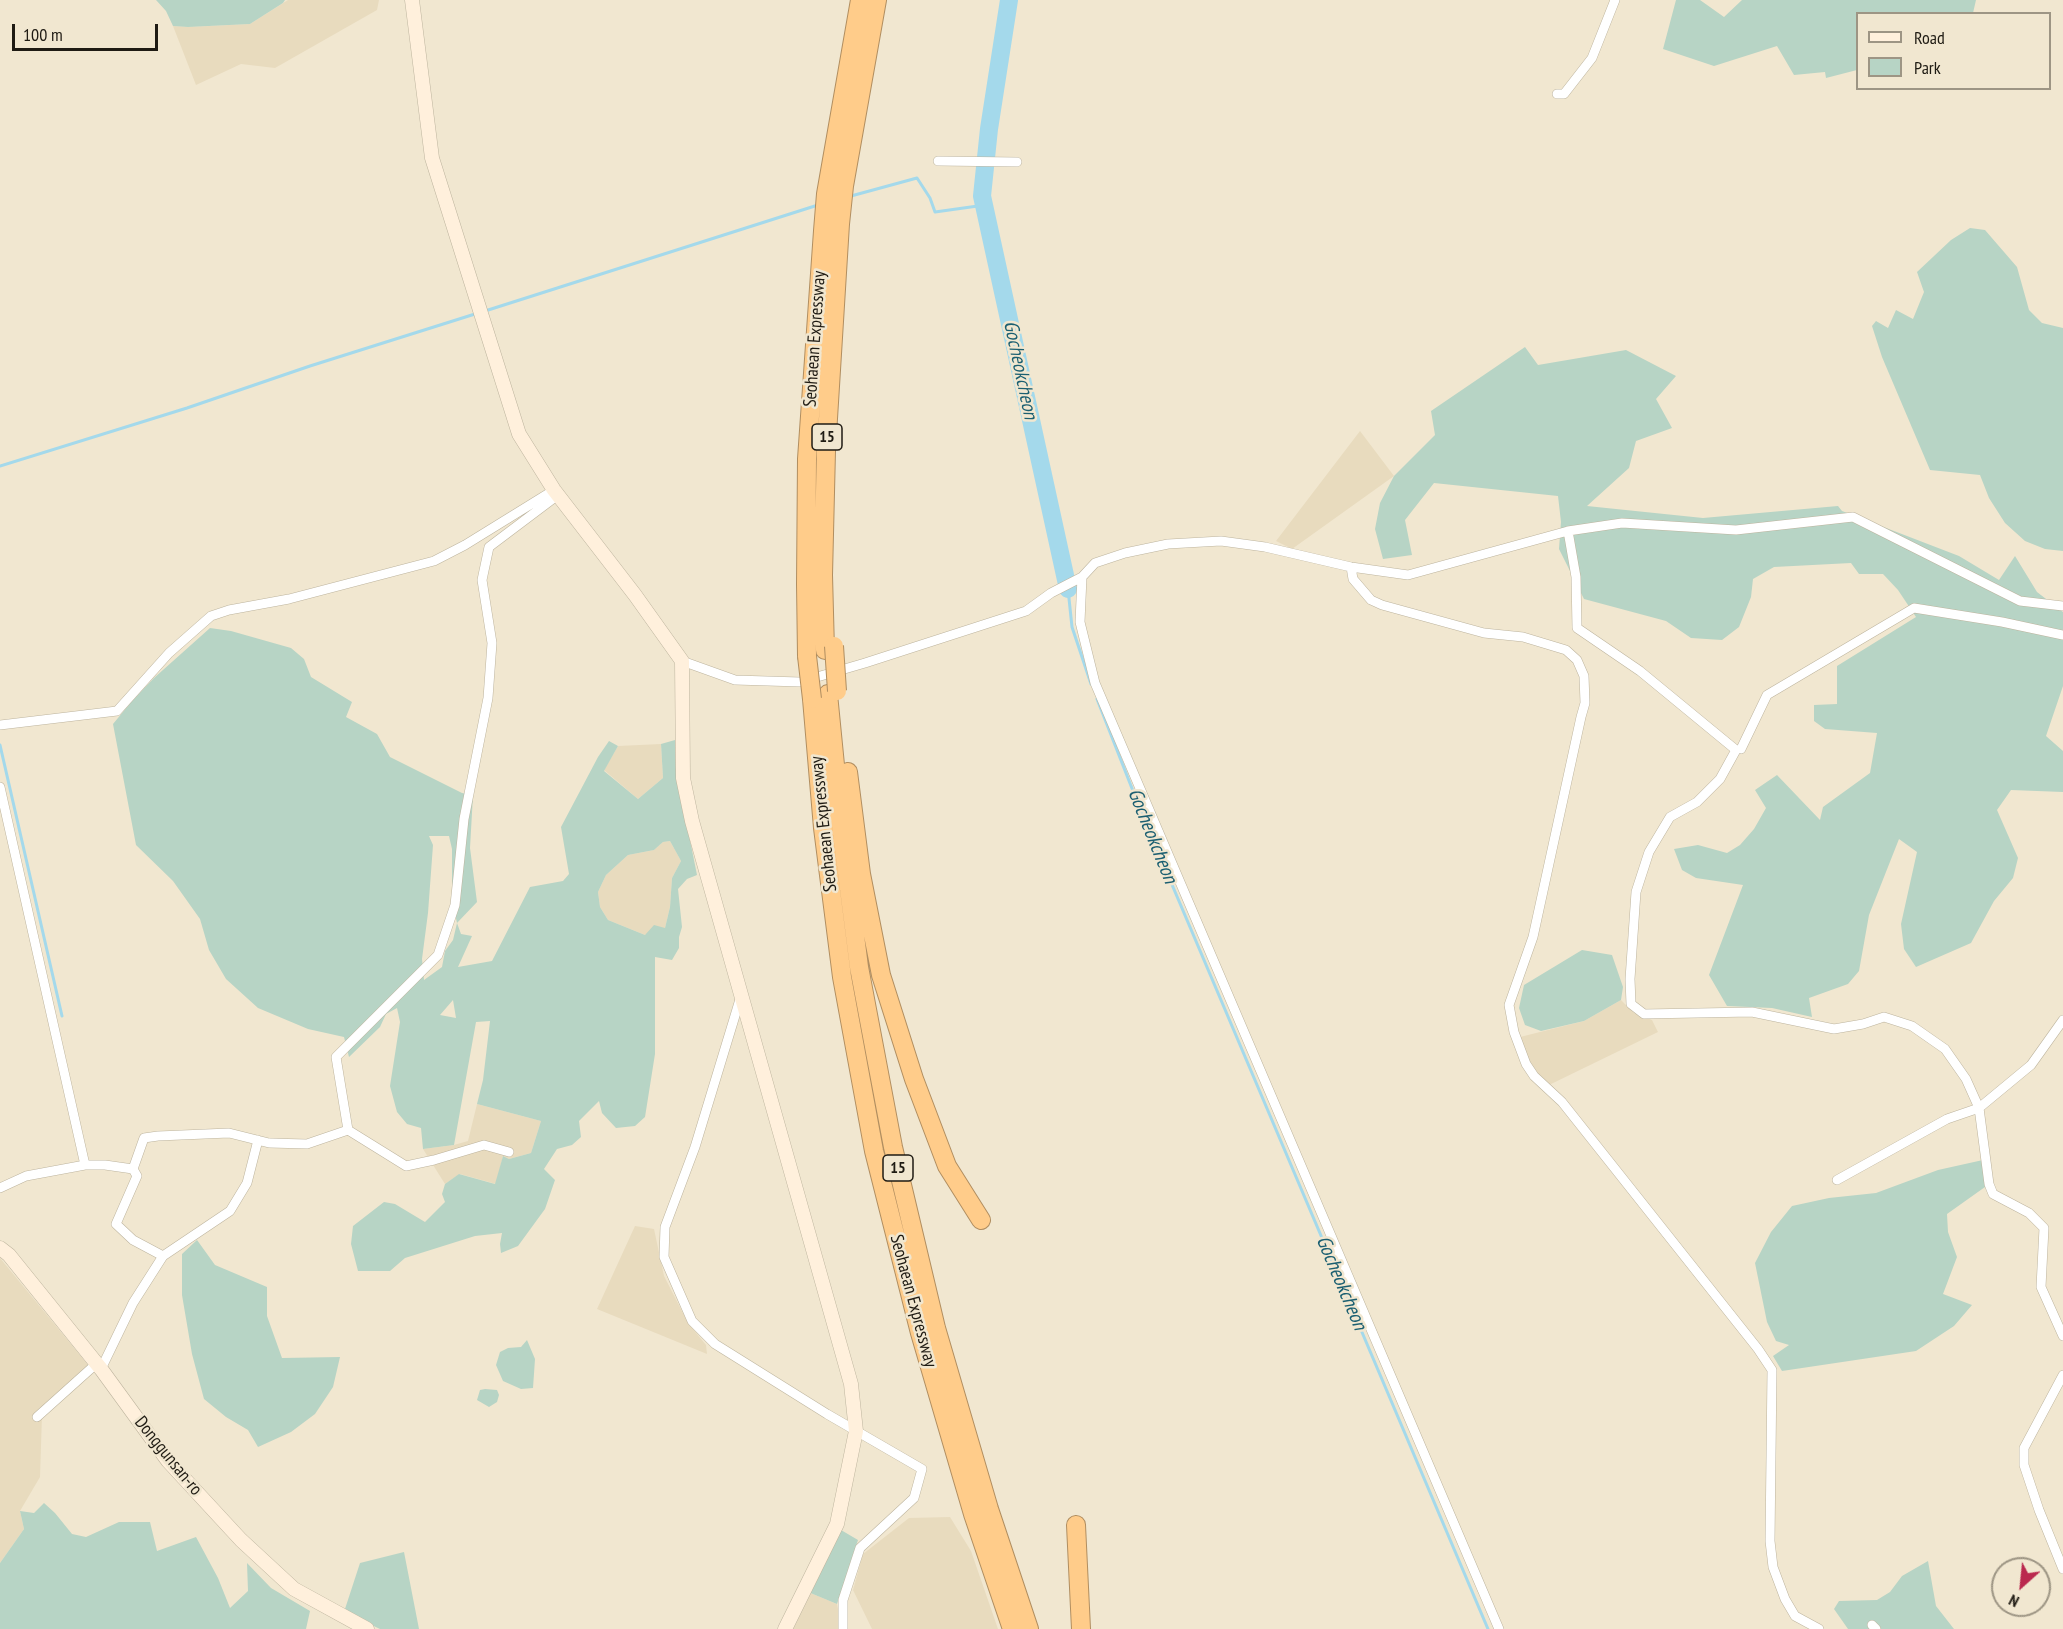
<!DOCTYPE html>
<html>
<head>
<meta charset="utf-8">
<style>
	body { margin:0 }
	#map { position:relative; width:2063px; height:1629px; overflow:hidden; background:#f1e7d0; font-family:"PT Sans Narrow",sans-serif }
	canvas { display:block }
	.legend { position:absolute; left:1856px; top:12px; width:195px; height:78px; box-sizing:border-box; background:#f1e7d0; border:2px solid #9d9584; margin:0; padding:8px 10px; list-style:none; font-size:18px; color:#1f1b13 }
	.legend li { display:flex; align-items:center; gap:12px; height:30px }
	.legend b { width:30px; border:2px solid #9d9584 }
	.north { position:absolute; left:1991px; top:1557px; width:60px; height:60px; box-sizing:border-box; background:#f1e7d0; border:2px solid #9d9584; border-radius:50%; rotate:207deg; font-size:16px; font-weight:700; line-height:24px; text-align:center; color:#1f1b13 }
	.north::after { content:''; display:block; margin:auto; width:21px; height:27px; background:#ba294e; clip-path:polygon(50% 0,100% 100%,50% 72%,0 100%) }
	.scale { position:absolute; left:12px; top:24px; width:146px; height:27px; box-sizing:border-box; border:3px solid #1f1b13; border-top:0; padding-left:8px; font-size:18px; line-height:21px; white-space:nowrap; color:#1f1b13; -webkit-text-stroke:4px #f1e7d0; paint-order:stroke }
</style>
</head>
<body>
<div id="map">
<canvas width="2063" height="1629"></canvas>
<ul class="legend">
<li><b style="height:8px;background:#fff0dc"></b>Road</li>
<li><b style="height:16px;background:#b7d4c5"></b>Park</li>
</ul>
<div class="north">N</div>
<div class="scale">100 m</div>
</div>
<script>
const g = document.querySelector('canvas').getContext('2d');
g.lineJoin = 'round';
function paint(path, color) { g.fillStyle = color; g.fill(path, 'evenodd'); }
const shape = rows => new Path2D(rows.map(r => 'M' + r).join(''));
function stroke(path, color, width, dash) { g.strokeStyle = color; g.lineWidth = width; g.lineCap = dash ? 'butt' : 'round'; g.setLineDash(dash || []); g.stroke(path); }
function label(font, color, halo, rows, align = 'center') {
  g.font = font + ' "PT Sans Narrow",sans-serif'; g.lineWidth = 5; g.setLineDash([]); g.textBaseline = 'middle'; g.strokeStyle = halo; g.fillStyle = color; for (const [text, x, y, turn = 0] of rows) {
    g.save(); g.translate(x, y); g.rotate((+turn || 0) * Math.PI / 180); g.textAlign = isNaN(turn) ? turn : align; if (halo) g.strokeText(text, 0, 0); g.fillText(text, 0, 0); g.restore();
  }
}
const built = shape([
	[288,0,379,0,377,10,275,68,241,64,196,85,173,26,188,27,250,24],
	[1360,431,1394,476,1292,549,1276,541],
	[661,744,663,778,638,799,604,770,618,746],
	[670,841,681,861,672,878,670,907,665,928,645,935,608,920,600,907,598,892,606,875,628,855,654,850,663,842],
	[1621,1000,1634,1013,1652,1020,1658,1032,1549,1085,1531,1066,1520,1037,1584,1021],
	[477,1104,541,1121,531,1153,509,1159,503,1156,496,1184,460,1174,445,1184,423,1149,454,1145,468,1141],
	[635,1226,654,1229,664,1276,688,1323,706,1345,707,1354,597,1309],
	[0,1258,93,1371,42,1415,40,1477,20,1511,24,1529,0,1563],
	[950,1517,971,1551,998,1629,872,1629,853,1590,863,1554,909,1518],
	[808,1592,837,1604,842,1629,792,1629]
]);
const green = shape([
	[156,0,285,0,283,3,250,24,188,27,173,26,166,11],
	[1676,0,1700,0,1724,17,1742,0,1976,0,1973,13,1858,14,1857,70,1826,78,1825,72,1794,75,1777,46,1714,66,1663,49],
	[1970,228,1985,230,2017,267,2029,310,2042,323,2063,328,2063,551,2045,549,2025,541,2005,523,1989,498,1980,475,1930,470,1882,357,1872,326,1876,321,1888,328,1896,310,1913,319,1924,292,1917,272,1951,240],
	[1525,347,1538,365,1626,350,1676,376,1656,399,1672,428,1636,441,1629,468,1587,506,1703,518,1838,506,1842,511,1959,556,1999,580,2015,556,2037,592,2063,612,2063,686,2046,736,2063,751,2063,792,2011,790,1997,810,2018,858,2013,878,1994,901,1971,943,1916,967,1904,949,1901,924,1917,852,1899,839,1869,915,1859,971,1848,984,1809,998,1812,1017,1772,1008,1727,1006,1709,975,1743,885,1696,878,1682,870,1674,849,1698,845,1727,853,1740,845,1754,829,1766,808,1755,790,1777,775,1820,820,1823,807,1870,773,1877,733,1825,729,1814,721,1814,705,1837,704,1837,666,1916,617,1898,590,1883,574,1859,574,1851,563,1774,567,1753,579,1751,597,1739,627,1722,640,1691,638,1666,621,1584,599,1559,549,1561,522,1558,496,1434,483,1405,520,1412,555,1383,559,1375,529,1380,503,1394,476,1435,435,1431,411],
	[210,628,231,631,291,648,304,659,311,677,352,702,346,717,377,734,390,757,462,793,473,795,470,848,477,902,457,923,461,934,472,936,458,967,492,961,530,887,563,881,569,874,561,827,598,757,609,741,618,746,604,771,638,799,663,778,661,744,675,740,676,770,697,875,687,879,678,889,682,927,679,937,679,948,672,960,655,957,655,1054,645,1117,635,1126,616,1128,602,1113,599,1101,579,1121,581,1137,572,1145,557,1149,544,1169,555,1180,545,1209,518,1246,501,1253,500,1244,502,1233,475,1236,405,1258,390,1271,358,1271,351,1244,353,1226,384,1202,395,1204,425,1222,445,1202,442,1194,445,1184,459,1174,495,1184,503,1156,509,1159,531,1153,541,1121,477,1104,483,1080,490,1021,476,1022,454,1145,423,1149,421,1128,407,1124,397,1112,390,1086,400,1022,397,1008,386,1014,380,1027,349,1057,344,1037,308,1029,258,1008,226,979,209,950,200,919,173,881,136,845,113,724,132,701,154,678],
	[429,836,449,836,452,849,452,899,457,923,453,940,445,951,442,967,424,980,422,959,428,913,433,845],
	[670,841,681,861,672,878,670,907,665,928,654,925,645,935,608,920,600,907,598,892,606,875,628,855,654,850,663,842],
	[453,1000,456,1018,440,1015],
	[1582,950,1612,955,1623,987,1621,1000,1584,1021,1541,1031,1525,1025,1519,1008,1524,985],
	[1983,1160,1985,1187,1947,1214,1948,1232,1957,1257,1943,1294,1972,1305,1954,1326,1916,1351,1782,1371,1773,1356,1789,1345,1776,1341,1767,1322,1755,1263,1771,1232,1792,1206,1829,1198,1876,1193,1938,1170],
	[197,1240,215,1265,267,1287,267,1316,282,1358,340,1357,333,1387,315,1414,291,1432,258,1447,248,1430,226,1417,204,1399,192,1354,182,1295,182,1254],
	[527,1340,535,1359,533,1388,521,1389,503,1381,496,1365,500,1352,508,1348,521,1347],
	[485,1389,497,1390,499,1395,497,1402,489,1407,477,1400,480,1390],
	[44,1503,55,1513,72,1534,86,1537,119,1522,150,1522,157,1551,196,1537,218,1578,230,1608,248,1591,247,1563,271,1588,310,1611,306,1629,0,1629,0,1563,24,1529,20,1511,34,1513],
	[841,1530,858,1540,837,1604,808,1592],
	[404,1552,419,1629,380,1629,344,1612,360,1563],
	[1928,1561,1936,1606,1954,1629,1848,1629,1834,1609,1839,1601,1877,1600,1890,1592,1902,1576]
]);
const stream = shape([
	[851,196,917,178,930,198,935,212,985,205],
	[485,311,818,205],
	[0,466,187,408,310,366,475,314],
	[1068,589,1072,627,1091,684],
	[1097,699,1142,814,1488,1629],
	[0,745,62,1016]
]);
const river = shape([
	[1009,0,989,129,982,196,1068,589]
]);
const street = shape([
	[1557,94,1564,94,1592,58,1615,0],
	[938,161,1017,162],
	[1568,531,1576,577,1577,628,1640,671,1736,750,1720,779,1697,802,1670,817,1649,852,1636,892,1630,979,1631,1004,1644,1014,1752,1012,1834,1029,1863,1024,1884,1017,1912,1026,1945,1049,1966,1079,1979,1108,1947,1119,1837,1180],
	[1351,567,1353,579,1371,600,1382,605,1484,633,1523,637,1566,650,1577,660,1584,676,1585,703,1581,717,1533,937,1509,1005,1514,1032,1526,1064,1534,1076,1562,1102,1758,1349,1772,1370,1770,1541,1773,1567,1785,1599,1795,1616,1819,1629],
	[1082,577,1080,622,1095,683,1499,1629],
	[682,661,735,680,800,682,865,663,1026,611,1051,593,1082,577,1095,563,1125,553,1168,544,1221,541,1265,547,1351,567,1408,575,1568,531,1622,523,1736,530,1853,517,2020,601,2063,606],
	[0,725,117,711,169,653,211,616,229,610,289,599,434,561,465,545,554,490],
	[1741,749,1767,695,1914,608,2002,622,2063,635],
	[0,787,85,1165],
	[741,996,695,1147,665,1227,664,1257,692,1321,715,1344,827,1414,922,1469,914,1498,860,1548,843,1600,843,1629],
	[2063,1020,2031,1065,1979,1108,1989,1184,1993,1194,2029,1213,2044,1228,2041,1287,2063,1336],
	[348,1130,336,1057,438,955,455,905,464,819,488,698,492,643,482,580,489,547,558,495],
	[133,1169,137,1176,116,1224,133,1240,163,1256],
	[0,1188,26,1176,85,1165,105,1165,133,1169,144,1138,158,1136,229,1133,269,1143,307,1144,348,1130,406,1166,434,1160,484,1145,509,1152],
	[101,1369,133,1303,163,1256,230,1211,247,1183,258,1140],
	[2063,1375,2024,1448,2024,1465,2039,1510,2063,1569],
	[37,1417,96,1364],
	[1872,1625,1876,1629]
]);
const secondary = shape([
	[412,0,432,158,519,434,554,490,635,595,682,661,683,778,692,821,851,1384,856,1431,837,1524,785,1629],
	[0,1248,9,1255,101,1369,168,1461,241,1540,294,1589,367,1629]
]);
const highway = shape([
	[825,650,823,575,826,451,840,224,844,186,877,0],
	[807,656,806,584,807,459,823,231,826,194,860,0],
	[828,694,841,826,859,967,893,1147,936,1328,989,1509,1029,1629],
	[812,699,823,828,842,977,874,1151,920,1333,973,1514,1012,1629],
	[848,772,861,874,881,975,914,1079,947,1166,981,1220],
	[1076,1525,1081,1629]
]);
const highwayBridge = shape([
	[834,646,837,691],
	[807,656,812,699]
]);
const shields = [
	[827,437,30],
	[898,1168,30]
];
const shieldNames = [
	["15",827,437],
	["15",898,1168]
];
const streetNames = [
	["Seohaean Expressway",815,339,-86],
	["Seohaean Expressway",824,824,-96],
	["Seohaean Expressway",913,1301,75],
	["Donggunsan-ro",168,1456,51]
];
const waterNames = [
	["Gocheokcheon",1020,370,78],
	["Gocheokcheon",1152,836,68],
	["Gocheokcheon",1341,1283,67]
];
paint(built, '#e8dbbe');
paint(green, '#b7d4c5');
stroke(stream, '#a4d9eb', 3);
stroke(river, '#a4d9eb', 18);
stroke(street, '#bdb49e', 10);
stroke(secondary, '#bdb49e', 15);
stroke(highway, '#b18e60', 20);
stroke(street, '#fff', 9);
stroke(secondary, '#fff0dc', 14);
stroke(highway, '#ffcc8a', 18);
stroke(highwayBridge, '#b18e60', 20, []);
stroke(highwayBridge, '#ffcc8a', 18);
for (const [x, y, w] of shields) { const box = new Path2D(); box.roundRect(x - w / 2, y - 13, w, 26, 4.5); g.fillStyle = '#f1e7d0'; g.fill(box); stroke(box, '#1f1b13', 1.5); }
label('bold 16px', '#1f1b13', null, shieldNames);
label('18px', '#1f1b13', '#f1e7d0', streetNames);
label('italic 20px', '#1b5f71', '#f1e7d0', waterNames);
</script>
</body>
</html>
